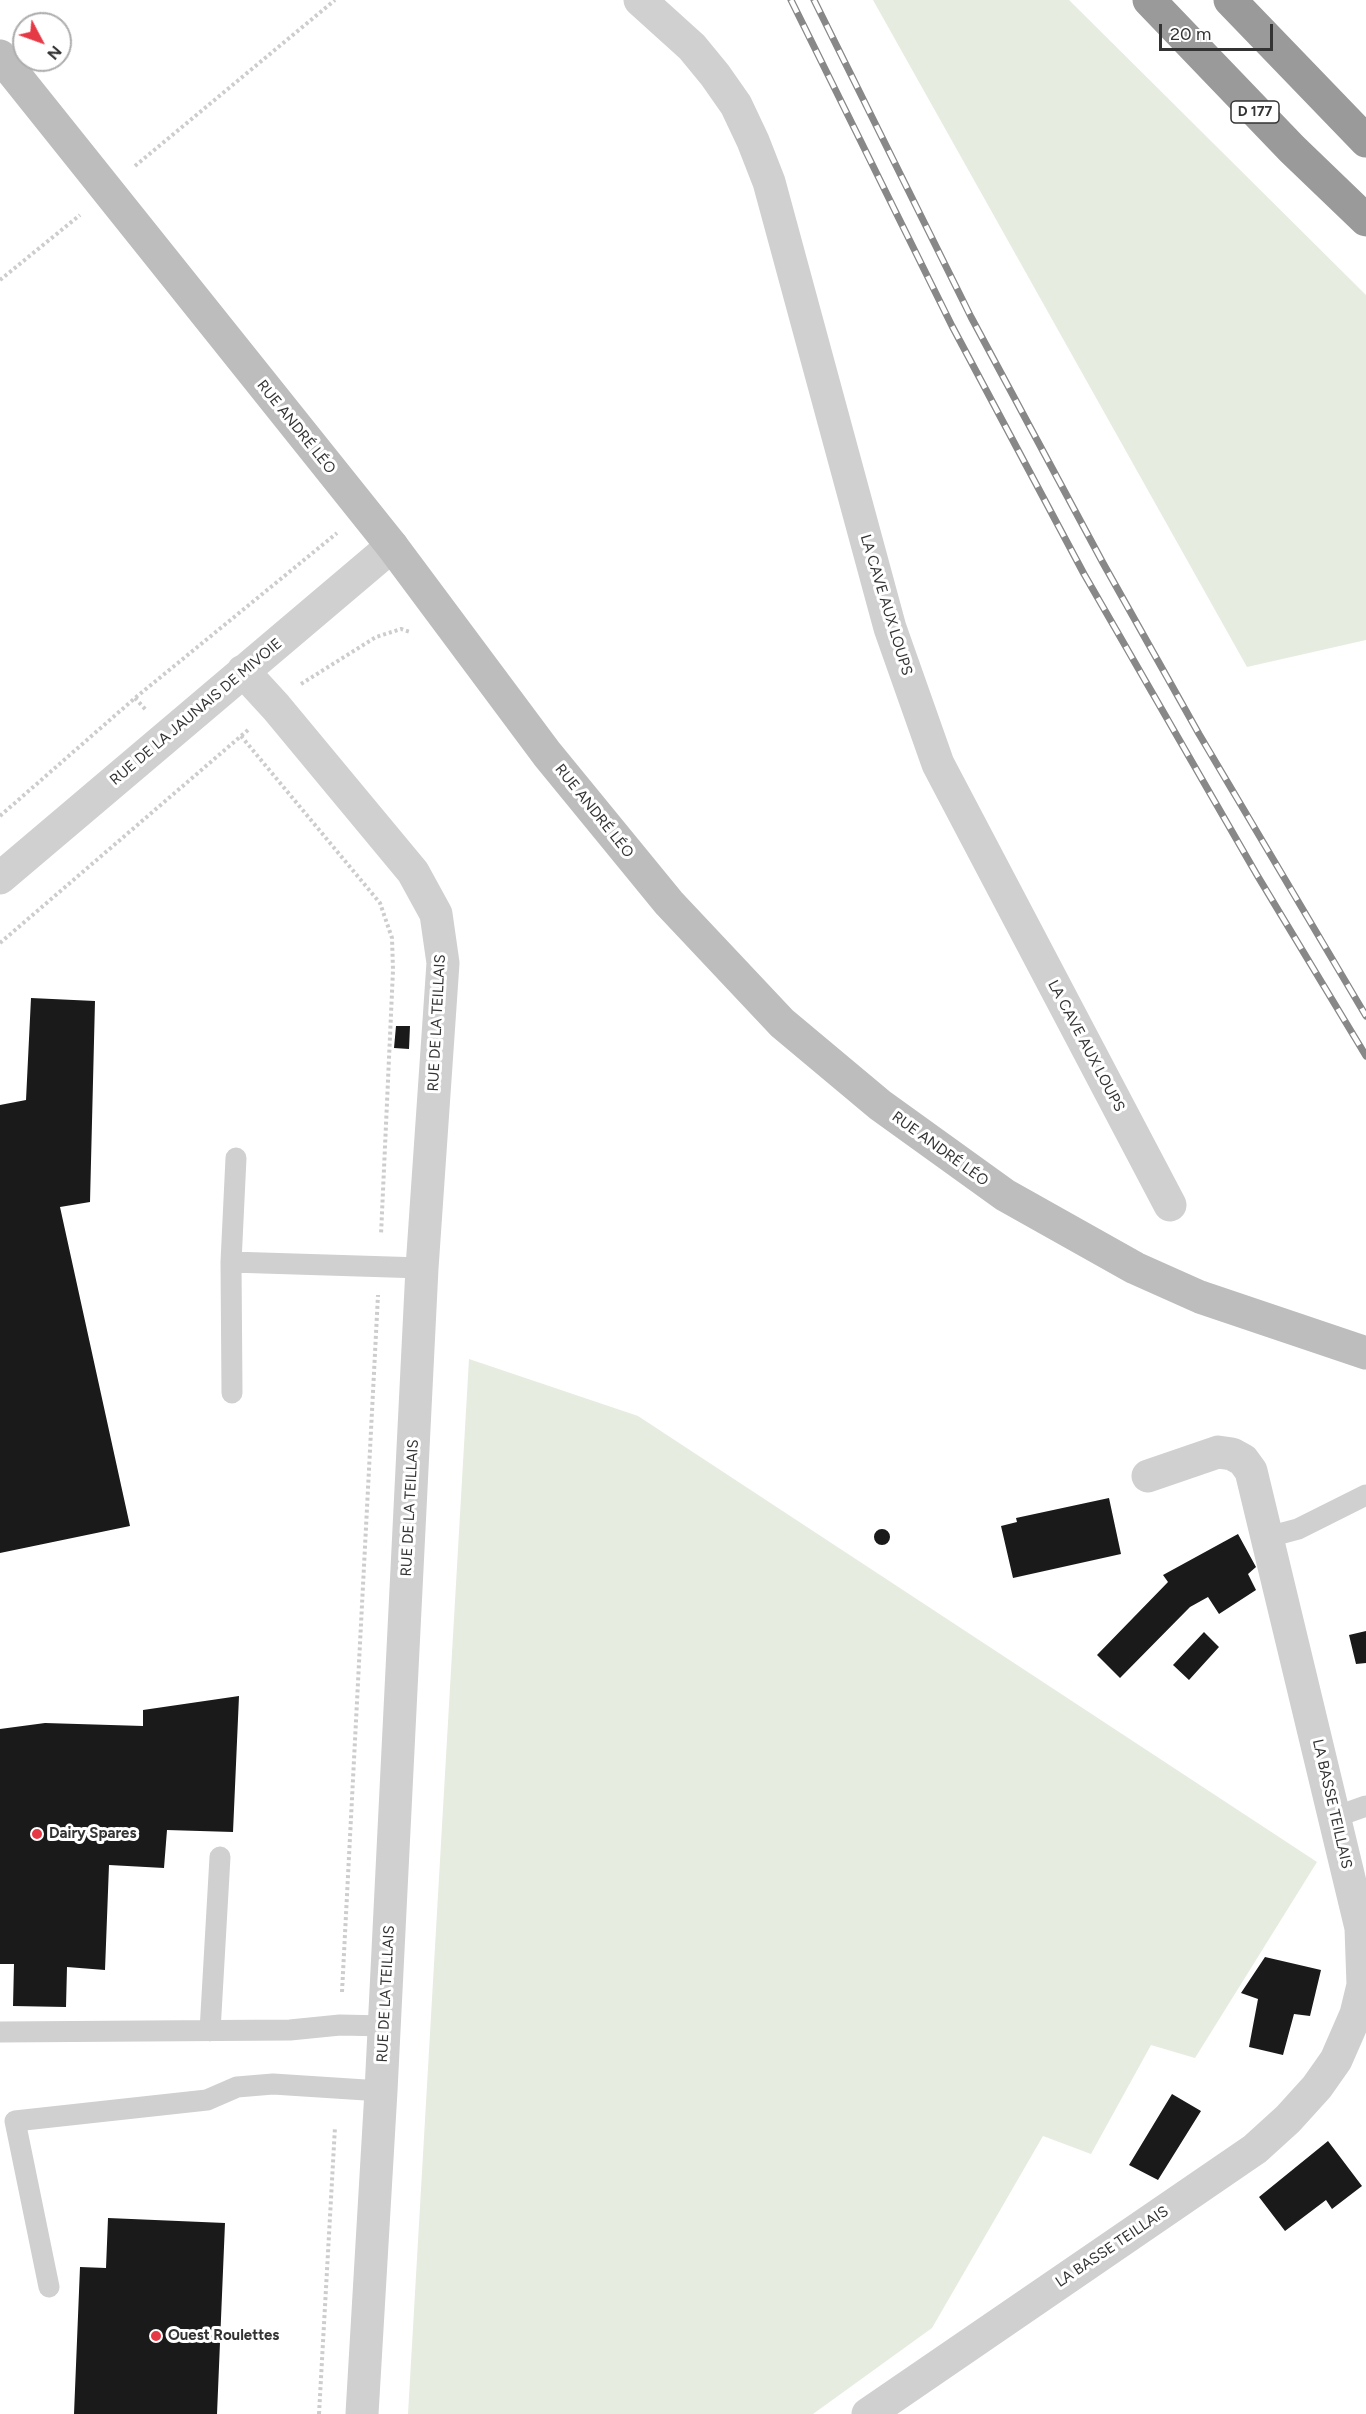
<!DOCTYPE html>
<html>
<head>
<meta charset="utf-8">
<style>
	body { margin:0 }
	#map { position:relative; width:1366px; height:2414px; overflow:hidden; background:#fff; font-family:Figtree,sans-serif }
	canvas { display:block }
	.north { position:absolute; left:12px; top:12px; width:60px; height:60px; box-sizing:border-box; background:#fff; border:2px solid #adadad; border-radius:50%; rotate:131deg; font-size:16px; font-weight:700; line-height:24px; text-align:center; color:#333 }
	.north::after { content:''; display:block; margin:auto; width:21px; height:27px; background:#e63946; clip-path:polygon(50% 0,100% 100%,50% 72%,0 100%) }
	.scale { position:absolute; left:1159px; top:24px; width:114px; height:27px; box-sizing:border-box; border:3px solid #333; border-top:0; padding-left:8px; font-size:18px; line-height:21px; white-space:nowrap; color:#333; -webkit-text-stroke:4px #fff; paint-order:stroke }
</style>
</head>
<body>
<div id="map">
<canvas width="1366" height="2414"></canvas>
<div class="north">N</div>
<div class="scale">20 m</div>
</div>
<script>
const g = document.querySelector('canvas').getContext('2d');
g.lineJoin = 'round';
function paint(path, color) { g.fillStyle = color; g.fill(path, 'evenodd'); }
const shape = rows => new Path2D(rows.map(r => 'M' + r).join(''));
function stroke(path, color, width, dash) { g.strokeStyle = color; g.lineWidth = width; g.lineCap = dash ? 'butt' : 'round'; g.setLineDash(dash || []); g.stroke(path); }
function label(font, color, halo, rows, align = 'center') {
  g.font = font + ' Figtree,sans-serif'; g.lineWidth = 6; g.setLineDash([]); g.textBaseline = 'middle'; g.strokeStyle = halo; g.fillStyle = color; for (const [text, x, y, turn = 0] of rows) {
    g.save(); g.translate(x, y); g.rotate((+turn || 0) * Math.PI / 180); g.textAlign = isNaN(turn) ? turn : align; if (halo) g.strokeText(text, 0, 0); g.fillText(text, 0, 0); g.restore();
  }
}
const green = shape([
	[873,0,1069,0,1366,295,1366,640,1247,667],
	[469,1359,638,1416,1317,1862,1195,2058,1151,2045,1091,2154,1043,2136,932,2328,813,2414,408,2414]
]);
const building = shape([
	[31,998,95,1001,90,1202,60,1207,130,1526,0,1553,0,1105,26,1100],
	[396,1026,410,1026,409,1049,394,1048],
	[1109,1498,1121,1554,1013,1578,1001,1526,1017,1522,1016,1518],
	'874 1537a8 8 0 1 1 16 0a8 8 0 1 1-16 0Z',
	[1238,1534,1256,1567,1248,1574,1256,1590,1219,1614,1208,1597,1190,1607,1120,1678,1097,1655,1168,1582,1163,1575],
	[1366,1631,1366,1663,1356,1664,1349,1635],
	[1204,1632,1219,1647,1189,1680,1173,1665],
	[239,1696,233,1832,167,1830,164,1868,109,1865,105,1970,67,1967,66,2007,13,2006,14,1964,0,1964,0,1729,45,1723,143,1726,143,1710],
	[1265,1957,1321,1970,1310,2016,1294,2014,1283,2055,1249,2047,1258,1999,1241,1993],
	[1172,2094,1201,2111,1158,2180,1129,2165],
	[1328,2141,1362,2186,1332,2209,1326,2200,1285,2231,1259,2197],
	[108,2218,225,2223,217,2414,74,2414,80,2267,106,2268]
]);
const path = shape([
	[135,166,335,0],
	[0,280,80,215],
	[301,684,376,637,401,629,410,632],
	[135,698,146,710],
	[241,736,380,903,392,938,393,970,381,1235],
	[0,816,135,698,337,533],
	[0,943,248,730],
	[342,1992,378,1295],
	[319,2414,335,2127]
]);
const lane = shape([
	[231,1262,422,1268],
	[232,1393,231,1262,236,1158],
	[1268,1537,1298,1529,1366,1495],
	[1335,1817,1366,1806],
	[210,2031,220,1857],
	[0,2032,290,2030,340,2025,385,2026],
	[49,2287,15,2121,207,2100,237,2087,273,2084,381,2091]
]);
const street = shape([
	[640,0,692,47,715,75,736,105,753,141,769,182,890,628,938,764,1170,1205],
	[243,671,276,707,413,872,436,914,443,963,422,1268,381,2091,362,2414],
	[0,878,392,546],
	[868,2414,1255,2149,1288,2119,1317,2087,1336,2060,1356,2014,1363,1985,1361,1928,1251,1471,1243,1460,1232,1454,1218,1452,1148,1476]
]);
const secondary = shape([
	[0,56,392,546,547,754,669,903,782,1023,880,1105,1005,1195,1135,1268,1200,1297,1366,1353]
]);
const highway = shape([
	[1149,0,1292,149,1366,220],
	[1230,0,1366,141]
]);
const rail = shape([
	[791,0,952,326,1084,574,1257,875,1366,1056],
	[814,0,971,317,1103,563,1199,734,1366,1016]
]);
const markers = [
	[37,1834,6,"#e63946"],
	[156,2336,6,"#e63946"]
];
const shields = [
	[1255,112,48]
];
const shieldNames = [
	["D 177",1255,112]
];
const streetNames = [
	["RUE ANDRÉ LÉO",296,427,51],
	["LA CAVE AUX LOUPS",886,605,73],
	["RUE DE LA JAUNAIS DE MIVOIE",196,712,-40],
	["RUE ANDRÉ LÉO",594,811,51],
	["RUE DE LA TEILLAIS",437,1023,-87],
	["LA CAVE AUX LOUPS",1086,1046,62],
	["RUE ANDRÉ LÉO",940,1149,36],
	["RUE DE LA TEILLAIS",410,1508,-87],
	["LA BASSE TEILLAIS",1332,1804,77],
	["RUE DE LA TEILLAIS",386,1994,-87],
	["LA BASSE TEILLAIS",1112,2247,-34]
];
const poiNames = [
	["Dairy Spares",49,1834],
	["Ouest Roulettes",168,2336]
];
paint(green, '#e6ecdf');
paint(building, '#1a1a1a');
stroke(path, '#cdcdcd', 4, [3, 3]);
stroke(lane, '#d0d0d0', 21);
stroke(street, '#d0d0d0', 33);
stroke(secondary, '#bdbdbd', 33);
stroke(highway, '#9a9a9a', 33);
stroke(rail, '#888', 7);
stroke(rail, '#fff', 4.5, [14]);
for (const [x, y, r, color] of markers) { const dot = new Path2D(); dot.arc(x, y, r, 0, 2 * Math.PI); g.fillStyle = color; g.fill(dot); stroke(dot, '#fff', 2); }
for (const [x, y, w] of shields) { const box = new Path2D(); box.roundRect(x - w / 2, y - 11, w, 22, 4.5); g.fillStyle = '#fff'; g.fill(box); stroke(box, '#333', 1.5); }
label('bold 14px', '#333', null, shieldNames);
label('15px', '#333', '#fff', streetNames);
label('bold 15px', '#333', '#fff', poiNames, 'left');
</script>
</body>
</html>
